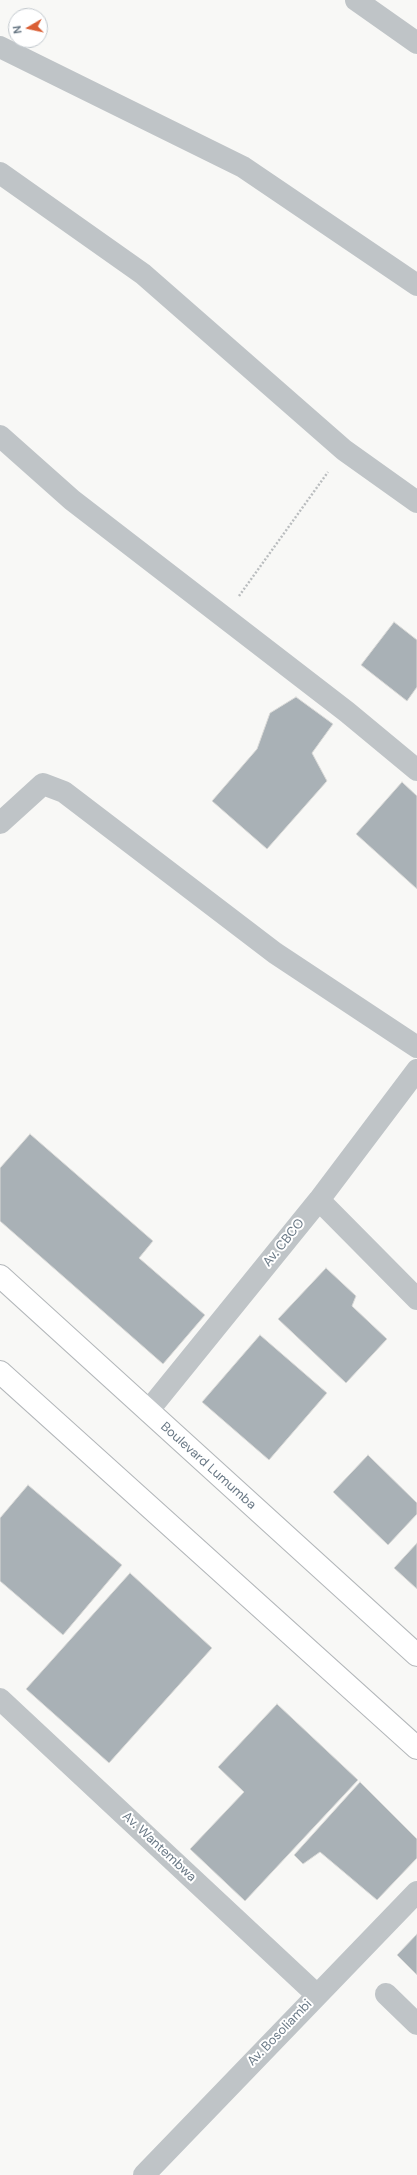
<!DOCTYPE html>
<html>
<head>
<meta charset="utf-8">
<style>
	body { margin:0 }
	#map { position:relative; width:417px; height:2175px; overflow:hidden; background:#f8f8f6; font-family:"DM Sans",sans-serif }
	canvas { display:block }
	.north { position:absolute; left:8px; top:8px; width:40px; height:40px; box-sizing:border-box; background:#fff; border:1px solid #c3c9ce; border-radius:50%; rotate:261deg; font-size:11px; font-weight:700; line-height:16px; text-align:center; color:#697885 }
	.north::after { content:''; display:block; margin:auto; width:14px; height:18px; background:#da5e34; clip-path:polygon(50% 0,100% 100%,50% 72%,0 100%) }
</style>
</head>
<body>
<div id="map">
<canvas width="417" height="2175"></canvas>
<div class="north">N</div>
</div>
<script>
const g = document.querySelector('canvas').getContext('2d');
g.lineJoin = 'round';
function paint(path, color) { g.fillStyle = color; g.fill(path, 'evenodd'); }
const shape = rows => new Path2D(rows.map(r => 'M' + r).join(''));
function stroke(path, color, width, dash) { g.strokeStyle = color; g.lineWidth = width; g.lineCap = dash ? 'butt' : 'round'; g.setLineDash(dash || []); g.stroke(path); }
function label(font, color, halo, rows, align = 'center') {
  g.font = font + ' "DM Sans",sans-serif'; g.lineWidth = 4; g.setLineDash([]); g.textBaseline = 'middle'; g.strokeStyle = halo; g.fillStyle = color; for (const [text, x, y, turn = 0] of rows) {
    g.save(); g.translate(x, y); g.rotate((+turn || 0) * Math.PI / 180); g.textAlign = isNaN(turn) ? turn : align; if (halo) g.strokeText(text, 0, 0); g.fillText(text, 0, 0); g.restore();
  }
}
const building = shape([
	[394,622,417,640,417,687,407,701,361,665,394,622],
	[296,697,333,724,312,753,327,781,267,849,212,801,257,749,270,713,296,697],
	[402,782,417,796,417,889,356,834,402,782],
	[30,1134,153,1241,139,1258,205,1315,163,1364,0,1221,0,1168,30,1134],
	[326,1268,356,1296,352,1306,387,1339,346,1383,278,1319,326,1268],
	[260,1335,327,1393,269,1460,202,1402,260,1335],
	[368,1455,417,1503,417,1514,388,1545,333,1492,368,1455],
	[28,1485,122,1565,63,1635,0,1581,0,1518,28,1485],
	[417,1543,417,1589,394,1568,417,1543],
	[130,1573,212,1648,109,1763,26,1689,130,1573],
	[277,1704,358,1780,245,1901,190,1849,244,1792,218,1767,277,1704],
	[360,1782,417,1839,417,1858,377,1900,320,1852,303,1864,294,1855,360,1782],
	[417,1934,417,1975,397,1955,417,1934]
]);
const path = shape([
	[239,596,328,472]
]);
const minor = shape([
	[356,0,417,43],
	[0,47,243,167,417,285],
	[0,173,143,274,344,450,417,502],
	[0,436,72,500,347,712,417,770],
	[0,823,43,784,64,792,275,953,417,1047],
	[319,1200,417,1299],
	[148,1411,319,1200,417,1070],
	[0,1699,317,1995],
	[386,1994,417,2024],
	[144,2175,417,1892]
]);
const highway = shape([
	[0,1276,417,1655],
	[0,1372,417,1748]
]);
const streetNames = [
	["Av. CBCO",284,1243,-51],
	["Boulevard Lumumba",208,1466,42],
	["Av. Wantembwa",159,1847,43],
	["Av. Bosoliambi",280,2033,-46]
];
paint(building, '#a9b1b6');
stroke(building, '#dadad8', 1);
stroke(highway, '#b3b7ba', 24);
stroke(path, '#babdbf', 2.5, [2, 2]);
stroke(minor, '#bfc4c7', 22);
stroke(highway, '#fff', 22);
label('13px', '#697885', '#fff', streetNames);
</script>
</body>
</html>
